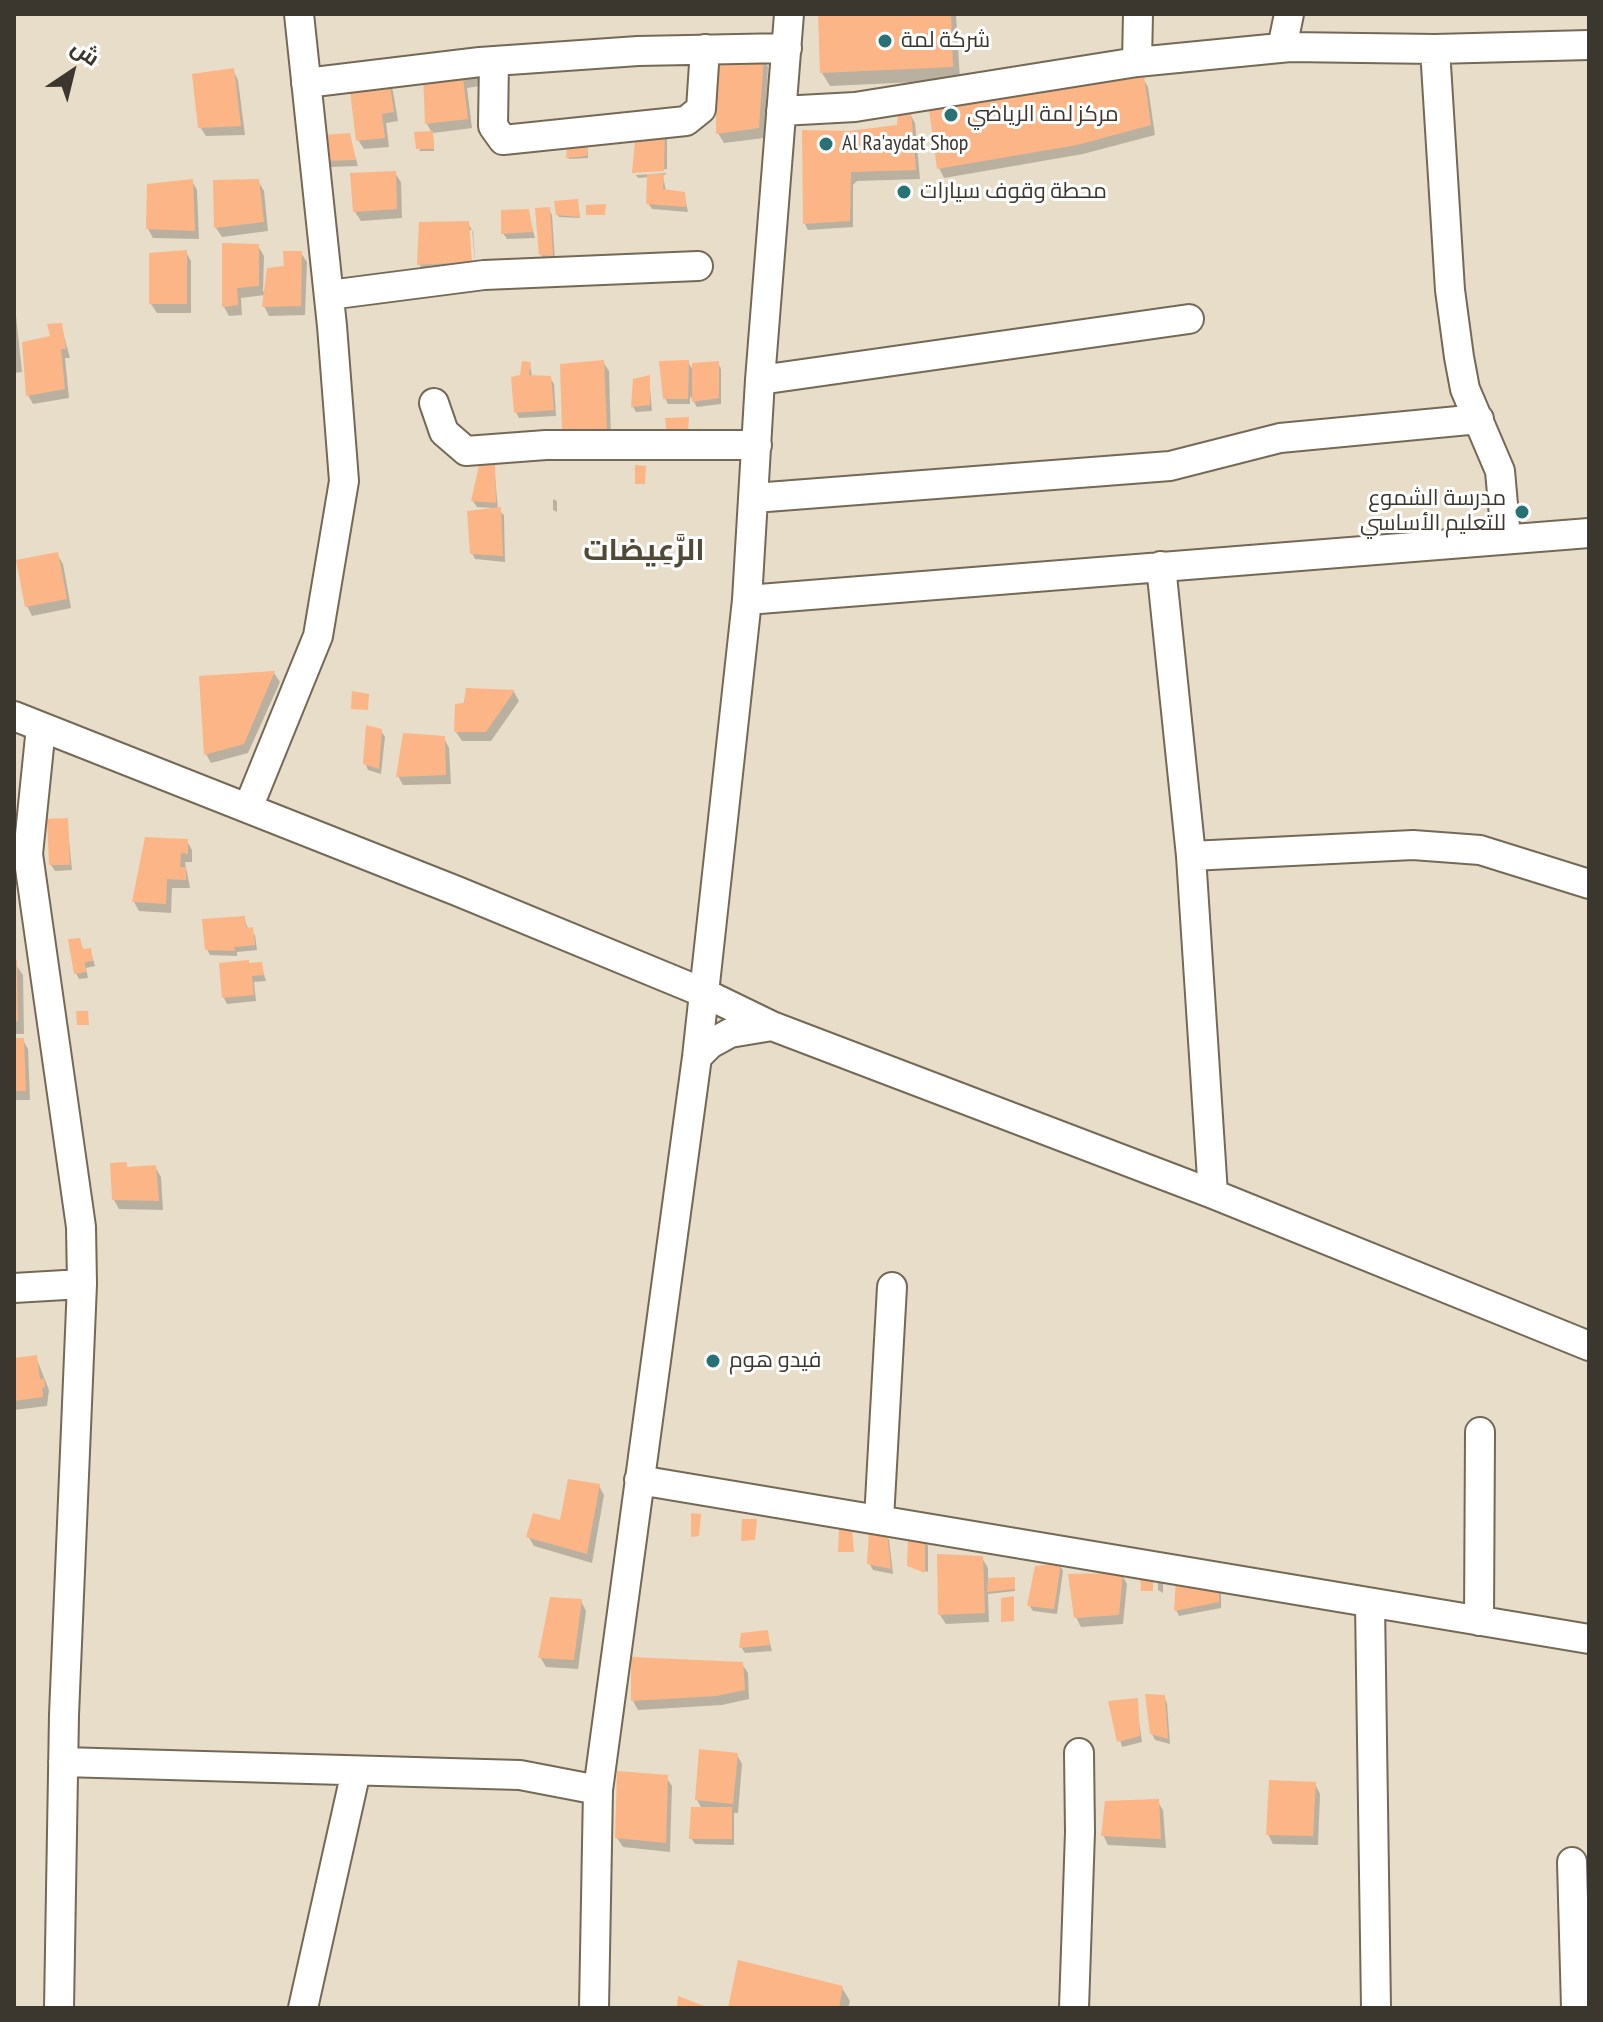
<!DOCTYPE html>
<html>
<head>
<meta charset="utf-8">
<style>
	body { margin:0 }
	#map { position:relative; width:1603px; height:2022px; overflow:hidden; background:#e8ddc8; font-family:"PT Sans Narrow",Cairo,sans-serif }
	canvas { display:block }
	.frame { position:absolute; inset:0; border:16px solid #3b372f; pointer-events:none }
	.north { position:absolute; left:32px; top:32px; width:80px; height:80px; -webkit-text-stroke:6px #fff; paint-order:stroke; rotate:35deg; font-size:22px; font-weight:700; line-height:32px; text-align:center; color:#3b372f }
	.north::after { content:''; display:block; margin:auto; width:28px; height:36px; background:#3b372f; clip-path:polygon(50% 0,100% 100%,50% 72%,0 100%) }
</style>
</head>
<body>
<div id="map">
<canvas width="1603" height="2022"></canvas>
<div class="frame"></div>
<div class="north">ش</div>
</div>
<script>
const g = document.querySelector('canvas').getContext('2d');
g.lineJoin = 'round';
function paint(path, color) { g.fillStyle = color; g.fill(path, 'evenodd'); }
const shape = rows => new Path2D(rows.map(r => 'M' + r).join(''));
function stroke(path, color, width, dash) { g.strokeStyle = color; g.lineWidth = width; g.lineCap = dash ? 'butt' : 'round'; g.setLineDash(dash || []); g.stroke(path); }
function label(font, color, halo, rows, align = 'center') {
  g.font = font + ' "PT Sans Narrow",Cairo,sans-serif'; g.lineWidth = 6; g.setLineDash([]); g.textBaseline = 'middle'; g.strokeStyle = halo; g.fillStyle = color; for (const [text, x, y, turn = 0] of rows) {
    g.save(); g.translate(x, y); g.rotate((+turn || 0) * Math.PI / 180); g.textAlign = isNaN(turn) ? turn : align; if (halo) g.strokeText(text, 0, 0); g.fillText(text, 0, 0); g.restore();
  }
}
const shadow = shape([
	[820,14,956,14,960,80,830,86,822,73],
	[763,58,768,67,764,138,724,143,718,133],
	[480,67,486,85,467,88,472,128,433,133,434,151,419,151,432,133,427,124,425,74],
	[233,70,238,80,245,135,206,136,200,127],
	[1143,78,1148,87,1155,135,1083,154,944,178,939,168],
	[388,82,393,91,398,121,386,123,389,147,364,149,358,140],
	[910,114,915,123,920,179,857,181,853,185,853,227,808,230,805,224,849,133,899,127],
	[638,132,667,136,667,169,635,171,635,174,634,172],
	[349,135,358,166,330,167,327,160],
	[587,141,588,158,569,159,568,157],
	[395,173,401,182,402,218,361,221,355,212],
	[667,173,663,176,666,191,684,193,688,212,652,209,648,203,649,177,638,178,636,175],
	[192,181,197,190,199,239,153,238,148,229],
	[258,181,264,191,268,231,222,237,216,228,215,182],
	[578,203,580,218,559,217,558,215],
	[549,209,552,215,555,261,544,260,541,254],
	[528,211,535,238,507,239,503,233],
	[468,223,473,232,476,271,472,230,468,230,471,271,425,274,419,264],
	[258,246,264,256,263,292,301,253,307,262,305,315,269,316,264,306,265,295,241,298,242,315,229,316,224,307],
	[186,252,191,261,191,313,157,313,151,304],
	[14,297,22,372,14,373],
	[61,325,70,358,65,358,69,398,33,404,28,395],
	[603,362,609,371,611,438,570,438,564,429],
	[688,362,694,372,718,363,721,369,721,404,697,407,690,396,690,404,668,404,665,398],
	[530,364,532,377,550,378,554,384,556,416,519,418,516,412,521,377],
	[649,377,652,411,636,412,633,407],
	[494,464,498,510,504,515,505,562,475,559,472,553,493,508,477,507,473,501],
	[553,499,557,501,557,512,553,510],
	[57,554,63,564,71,608,32,616,27,606],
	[274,673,280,682,248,753,211,763,206,754,201,678],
	[467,690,514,692,519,701,491,741,462,741,456,732],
	[381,731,385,737,381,774,368,770,365,763],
	[444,738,449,748,451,784,403,785,398,776],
	[67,820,72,870,55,871,51,865],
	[187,841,192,850,192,862,185,862,190,888,172,888,171,913,139,911,134,902],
	[244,918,248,929,255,935,257,950,237,952,237,956,210,955,207,949],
	[79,940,84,951,90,950,95,966,86,968,88,978,79,979,76,973],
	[14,962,23,975,24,1034,14,1034],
	[261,964,266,981,254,982,256,1001,227,1004,224,998],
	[14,1040,23,1040,28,1049,30,1100,14,1100],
	[125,1164,128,1169,155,1167,161,1177,163,1210,119,1209,114,1200],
	[36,1357,49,1390,47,1406,14,1410,14,1360],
	[599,1486,604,1495,592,1563,534,1546,528,1536,562,1522],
	[886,1534,889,1540,893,1574,873,1570,869,1563],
	[924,1540,928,1546,928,1572,909,1565],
	[982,1558,988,1568,988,1580,1014,1579,1015,1591,988,1594,989,1622,946,1624,940,1615],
	[1060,1565,1063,1571,1057,1614,1033,1611,1029,1605],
	[1158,1574,1163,1576,1163,1593,1158,1590],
	[1122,1575,1127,1584,1123,1624,1081,1627,1076,1617],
	[1177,1580,1221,1591,1221,1608,1179,1616,1176,1610],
	[581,1601,586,1611,578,1669,546,1667,540,1657],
	[767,1632,772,1651,745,1653,741,1647],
	[742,1664,748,1673,749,1699,722,1705,638,1710,633,1701],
	[1164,1697,1167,1703,1170,1744,1155,1740,1152,1734],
	[1136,1700,1142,1742,1122,1747,1110,1703],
	[737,1755,742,1764,738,1813,734,1813,734,1845,695,1844,691,1838,702,1809,697,1800],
	[666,1777,672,1786,670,1852,623,1847,617,1838],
	[1315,1784,1320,1794,1318,1845,1273,1844,1268,1834],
	[1157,1801,1163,1810,1166,1848,1108,1845,1103,1835],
	[842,1988,850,2001,848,2008,730,2008]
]);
const building = shape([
	[818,14,951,14,953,67,820,73],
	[764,56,759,128,716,134,716,57],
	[234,68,241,126,198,128,192,74],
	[423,72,482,75,463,78,468,119,425,124],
	[1144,76,1151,125,1077,145,937,169,929,109],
	[389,80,394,112,382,114,385,138,356,141,349,83],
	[911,111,916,170,851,172,850,221,803,224,802,130,849,131,897,125,898,114],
	[665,128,664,171,632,173,636,130],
	[433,131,434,149,416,149,414,132],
	[350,133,356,160,325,161,322,135],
	[568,137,587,137,587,156,566,158],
	[396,171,397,209,353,212,350,173],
	[647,174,664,174,663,189,685,192,686,207,646,204],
	[193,179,195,231,146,229,147,184],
	[259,179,264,222,214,228,213,180],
	[578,199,580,217,556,215,554,201],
	[606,204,605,215,586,215,586,205],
	[550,207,553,256,539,255,535,208],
	[529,209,533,232,501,234,501,210],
	[469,221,472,262,417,265,419,222],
	[222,243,259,244,259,286,237,288,238,305,222,307],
	[187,250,187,304,149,304,149,253],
	[283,251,302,251,301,306,262,307,267,268,284,266],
	[62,323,66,349,61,349,65,389,26,396,22,342,50,336,47,324],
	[604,360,607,429,562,430,560,364],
	[689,360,688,399,663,399,659,361],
	[522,361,531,362,529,375,551,376,554,410,514,413,511,377,520,375],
	[719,361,719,398,692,402,692,363],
	[650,375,650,405,631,407,633,379],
	[689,417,688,432,667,435,665,418],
	[480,461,495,461,496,503,471,501],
	[635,465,646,466,645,484,635,484],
	[501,507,503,556,470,554,467,511],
	[58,552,67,599,25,607,16,560],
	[275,671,244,744,204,755,199,676],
	[466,688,515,690,486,732,454,732,455,704,464,703],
	[352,691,369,694,368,710,351,709],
	[366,725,382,729,379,769,363,764],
	[403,733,445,736,446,775,396,777],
	[68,818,70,865,49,865,47,819],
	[145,837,188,839,188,854,181,853,180,867,186,867,186,880,167,879,166,904,132,902],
	[245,916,246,928,253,927,255,945,234,947,235,951,205,950,202,919],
	[80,938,83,949,91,948,93,961,85,962,86,972,74,974,68,939],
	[14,960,17,960,18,1021,14,1021],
	[249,960,249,963,262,962,264,975,252,976,254,995,222,998,219,963],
	[76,1011,88,1011,89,1025,77,1025],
	[14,1038,24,1038,26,1091,14,1091],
	[127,1162,127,1167,156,1165,159,1201,112,1200,110,1163],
	[37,1355,40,1379,44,1378,45,1387,42,1388,43,1397,14,1401,14,1358],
	[568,1479,600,1484,587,1554,526,1537,533,1513,560,1520],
	[691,1513,701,1514,699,1536,691,1537],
	[742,1519,757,1519,755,1540,741,1541],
	[839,1528,852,1528,854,1552,838,1552],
	[869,1532,887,1532,891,1569,867,1564],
	[908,1537,925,1539,925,1573,907,1566],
	[937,1554,983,1556,985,1613,938,1615],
	[1061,1563,1054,1609,1027,1606,1035,1566],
	[1153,1571,1153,1591,1141,1591,1140,1572],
	[1123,1573,1119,1615,1074,1618,1068,1574],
	[1015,1577,1015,1589,987,1592,988,1578],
	[1176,1578,1219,1583,1219,1602,1174,1611],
	[1014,1596,1014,1621,1001,1622,1001,1598],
	[550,1597,582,1599,574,1660,538,1658],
	[768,1630,770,1645,739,1648,741,1633],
	[631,1657,743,1662,745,1690,716,1696,631,1701],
	[1145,1694,1165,1695,1168,1739,1150,1734],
	[1138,1698,1140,1736,1117,1742,1108,1701],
	[699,1749,738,1753,733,1804,695,1800],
	[617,1771,668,1775,666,1843,615,1838],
	[1269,1780,1316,1782,1313,1836,1266,1835],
	[1159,1799,1161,1839,1101,1836,1105,1801],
	[691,1807,732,1807,732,1839,689,1839],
	[738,1960,843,1986,839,2008,728,2008],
	[678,1996,709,2008,677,2008]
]);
const minor = shape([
	[1282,48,1289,14],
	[1435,49,1450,290,1459,357,1465,389,1500,471,1506,538],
	[494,61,493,126,503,140,513,139,686,121,701,109,705,49],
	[1137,62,1138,14],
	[306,83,480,62,638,51,787,48],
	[781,111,855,107,1137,62,1290,47,1435,49,1589,45],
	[329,295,484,275,698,266],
	[760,380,1189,319],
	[434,403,444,432,466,451,546,445,757,445],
	[754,498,1170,466,1280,438,1479,419],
	[1161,566,1191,856,1213,1194],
	[747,600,1589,533],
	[14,716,457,891,702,992,772,1026,1213,1194,1589,1346],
	[248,808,318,636,344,481,332,326,299,14],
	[1191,856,1413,845,1480,850,1589,884],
	[697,1057,710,1044,730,1033,772,1026],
	[14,1288,82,1284,81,1227,28,854,41,727],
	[639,1480,1589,1639],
	[879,1519,892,1287],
	[1370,1604,1376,2008],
	[1479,1621,1480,1432],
	[63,1762,520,1775,598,1790],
	[1572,1862,1576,2008],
	[59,2008,64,1715,82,1284],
	[303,2008,356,1771],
	[594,2008,598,1790,697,1057,747,600,760,380,789,14],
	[1074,2008,1080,1832,1079,1753]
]);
const markers = [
	[885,41,8,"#277274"],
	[951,115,8,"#277274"],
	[826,144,8,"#277274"],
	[904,192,8,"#277274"],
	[1522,512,8,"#277274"],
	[713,1361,8,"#277274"]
];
const poiNames = [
	["شركة لمة",901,41],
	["مركز لمة الرياضي",967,115],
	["Al Ra'aydat Shop",842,144],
	["محطة وقوف سيارات",920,192],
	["مدرسة الشموع",1506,499,"right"],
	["للتعليم الأساسي",1506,524,"right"],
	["فيدو هوم",729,1361]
];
const districtNames = [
	["الرَّعِيضات",644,551]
];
paint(shadow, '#0003');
paint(building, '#fbb586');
stroke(minor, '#736956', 32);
stroke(minor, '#fff', 28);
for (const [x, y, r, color] of markers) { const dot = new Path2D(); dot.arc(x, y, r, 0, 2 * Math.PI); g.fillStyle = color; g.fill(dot); stroke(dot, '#fff', 3); }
label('22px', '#3b372f', '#fff', poiNames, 'left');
label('bold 30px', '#514836', '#fff', districtNames);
</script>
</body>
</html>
